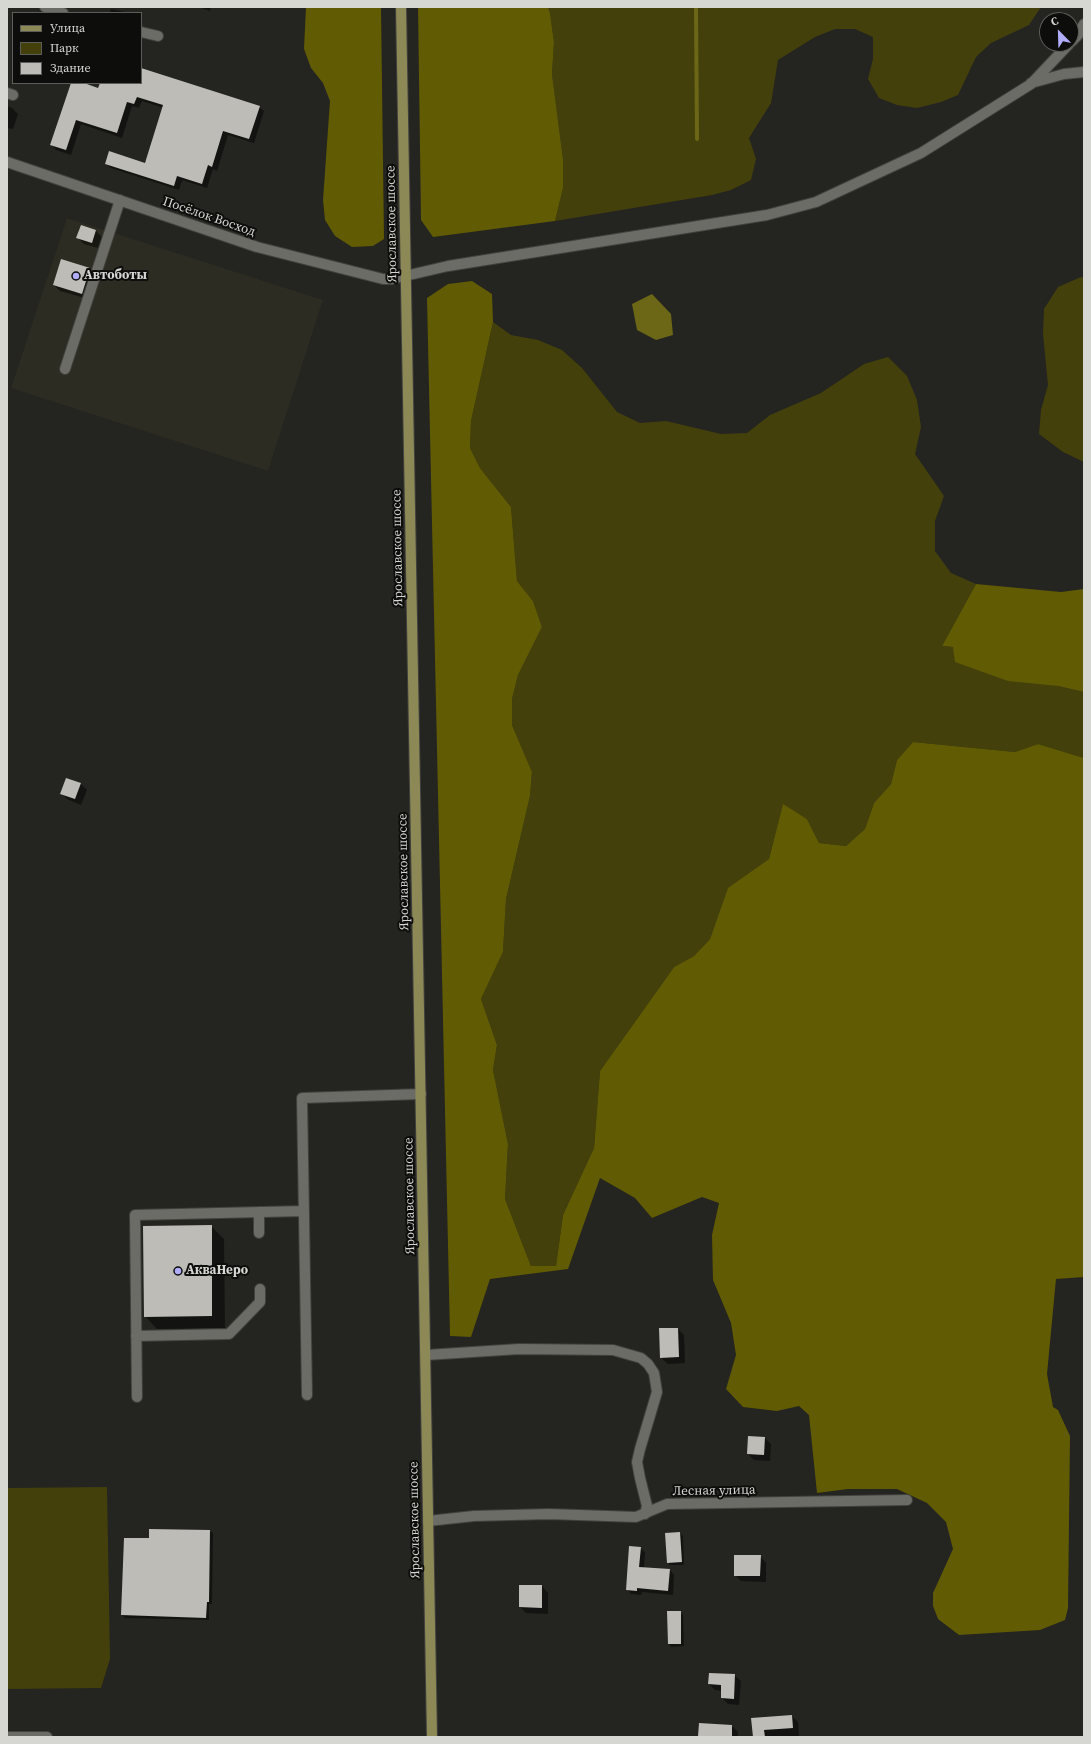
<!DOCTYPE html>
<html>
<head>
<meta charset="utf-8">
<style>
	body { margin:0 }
	#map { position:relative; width:1091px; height:1744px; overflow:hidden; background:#242420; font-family:"Source Serif 4",serif }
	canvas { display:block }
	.frame { position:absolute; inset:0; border:8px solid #d6d6d3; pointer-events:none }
	.legend { position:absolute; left:12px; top:12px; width:130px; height:72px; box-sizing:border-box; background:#0d0d0b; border:1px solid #5d5d5b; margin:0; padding:5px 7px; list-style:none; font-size:12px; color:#d6d6d3 }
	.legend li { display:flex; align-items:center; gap:8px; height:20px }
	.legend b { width:20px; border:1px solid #5d5d5b }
	.north { position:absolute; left:1039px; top:12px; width:40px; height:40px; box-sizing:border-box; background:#0d0d0b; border:1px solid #5d5d5b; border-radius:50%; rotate:337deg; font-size:11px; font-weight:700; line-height:16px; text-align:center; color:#d6d6d3 }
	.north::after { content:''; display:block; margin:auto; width:14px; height:18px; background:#b0adfa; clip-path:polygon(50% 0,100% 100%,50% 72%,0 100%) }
</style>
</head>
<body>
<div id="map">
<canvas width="1091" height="1744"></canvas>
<div class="frame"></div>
<ul class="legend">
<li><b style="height:5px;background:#8d8956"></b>Улица</li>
<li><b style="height:11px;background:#44400c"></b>Парк</li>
<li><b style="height:11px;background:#bdbcb7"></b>Здание</li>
</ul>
<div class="north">С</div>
</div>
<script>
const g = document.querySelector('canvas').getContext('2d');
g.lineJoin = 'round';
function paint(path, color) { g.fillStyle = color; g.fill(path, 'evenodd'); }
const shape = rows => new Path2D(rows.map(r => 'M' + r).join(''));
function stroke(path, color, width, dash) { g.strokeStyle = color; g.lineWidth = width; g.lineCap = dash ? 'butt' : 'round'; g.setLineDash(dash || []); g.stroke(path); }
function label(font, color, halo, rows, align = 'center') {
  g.font = font + ' "Source Serif 4",serif'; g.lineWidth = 4; g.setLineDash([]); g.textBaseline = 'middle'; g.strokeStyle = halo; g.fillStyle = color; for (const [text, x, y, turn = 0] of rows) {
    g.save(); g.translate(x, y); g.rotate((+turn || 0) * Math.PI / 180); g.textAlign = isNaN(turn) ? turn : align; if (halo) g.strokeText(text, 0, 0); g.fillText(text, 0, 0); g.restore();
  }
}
const built = shape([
	[67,218,323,300,268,471,11,388]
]);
const green = shape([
	[548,7,1041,7,1029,25,991,43,976,57,958,95,941,102,917,108,897,105,879,98,868,79,873,59,873,37,855,29,835,29,815,37,778,60,771,103,749,138,756,159,751,180,731,190,712,195,555,221,563,188,563,159,552,74,554,42,550,13],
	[1081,277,1084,278,1084,462,1063,452,1039,434,1041,410,1048,385,1043,334,1044,309,1058,287],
	[493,322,511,335,538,340,562,350,582,368,617,412,640,423,666,421,721,434,747,433,770,415,821,393,864,364,888,357,907,376,917,400,921,427,915,454,944,496,935,521,935,551,951,573,976,584,942,646,953,647,1058,686,1084,692,1084,758,1038,744,1015,752,913,742,897,760,891,784,874,803,865,829,846,846,819,843,807,819,783,805,769,859,728,889,710,939,694,956,674,967,600,1071,594,1148,563,1215,556,1266,531,1266,505,1199,508,1144,493,1070,497,1045,481,999,503,952,506,899,530,796,532,772,512,725,512,699,518,675,542,627,533,601,517,581,511,507,480,468,470,448,471,421],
	[107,1487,110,1659,101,1688,7,1689,7,1488]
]);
const forest = shape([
	[306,7,381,7,384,239,373,246,352,247,335,236,325,220,323,200,330,101,323,83,311,68,304,49],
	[418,7,548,7,550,13,554,42,552,74,563,159,563,188,555,221,433,237,421,220],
	[472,281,492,294,493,322,471,421,470,448,480,468,511,507,517,581,533,601,542,627,518,675,512,699,512,725,532,772,530,796,506,899,503,952,481,999,497,1045,493,1070,508,1144,505,1199,531,1266,556,1266,563,1215,594,1148,600,1071,674,967,694,956,710,939,728,888,769,859,783,804,807,819,819,843,846,846,865,829,874,803,891,784,897,760,913,742,1015,752,1038,744,1084,758,1084,1277,1056,1279,1047,1374,1053,1407,1058,1410,1070,1436,1068,1608,1065,1620,1040,1630,959,1635,938,1619,933,1606,933,1593,953,1549,946,1522,927,1503,897,1489,848,1489,817,1493,809,1415,799,1406,777,1411,743,1407,726,1389,736,1355,731,1323,713,1280,712,1235,719,1203,702,1197,652,1218,635,1198,600,1178,568,1269,490,1279,471,1337,450,1336,427,298,448,284],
	[976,584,1061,592,1084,589,1084,692,1058,686,1008,681,955,662,953,647,942,646]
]);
const water = shape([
	[652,294,671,314,673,335,656,340,637,330,632,304]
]);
const shadow = shape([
	[199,7,211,7,210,11],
	[111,9,125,12,126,13,110,13],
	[141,69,259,107,264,111,254,143,228,135,217,171,213,169,207,188,182,180,179,190,111,168,106,164,145,164,164,108,142,101,139,108,132,106,122,138,81,124,71,155,56,150,52,145,72,83,81,83,99,89,101,83,141,83],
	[7,106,12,108,18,114,13,129,7,128],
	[81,226,96,231,102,237,98,248,84,244,78,238],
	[62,260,90,269,96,275,88,299,60,291,54,285],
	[67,779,81,784,87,790,81,805,67,799,61,793],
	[211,1226,224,1239,225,1328,157,1329,145,1316],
	[678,1329,684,1335,685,1363,668,1364,661,1358],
	[765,1438,771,1444,770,1461,754,1460,748,1454],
	[150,1530,210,1531,213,1533,212,1604,209,1604,209,1620,125,1618,122,1615,150,1540],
	[680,1533,683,1536,684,1565,670,1565,668,1562],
	[640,1548,645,1552,644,1568,670,1570,674,1575,673,1595,642,1592,641,1595,631,1594,627,1589],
	[760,1556,766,1563,766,1582,741,1581,735,1575],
	[520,1586,542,1586,548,1593,548,1614,526,1613,520,1607],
	[680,1612,683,1615,684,1646,671,1647,669,1644],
	[710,1674,734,1675,741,1681,739,1705,728,1704,722,1698,722,1691,715,1690,709,1684],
	[792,1716,798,1722,799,1737,754,1737,752,1719],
	[732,1726,738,1732,738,1737,699,1736]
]);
const stream = shape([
	[696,7,697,139]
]);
const building = shape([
	[141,68,260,106,249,139,223,131,212,167,208,165,202,184,177,176,174,186,105,164,109,151,145,163,163,105,137,97,134,104,127,102,117,133,76,120,66,150,50,145,71,83,84,83,98,88,100,83,141,83],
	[81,225,96,230,92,243,76,238],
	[61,259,90,268,82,294,53,285],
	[66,778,81,783,75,799,60,794],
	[212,1225,212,1316,144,1317,143,1226],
	[659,1328,678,1328,679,1357,660,1358],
	[748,1436,765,1437,764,1455,747,1454],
	[149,1529,210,1530,209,1602,207,1602,206,1618,121,1615,124,1538,149,1538],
	[680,1532,682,1562,667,1563,665,1533],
	[629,1546,641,1547,639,1567,670,1569,668,1591,637,1588,637,1591,626,1590],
	[734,1555,761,1555,760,1576,734,1576],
	[519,1585,542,1585,542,1608,519,1607],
	[667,1611,681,1611,681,1644,668,1644],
	[709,1673,735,1674,734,1699,721,1698,721,1685,708,1684],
	[792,1715,793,1728,764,1730,765,1737,753,1737,751,1718],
	[699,1723,732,1725,732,1737,698,1736]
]);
const minor = shape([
	[45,7,63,13],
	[141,32,158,36],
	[1071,42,1078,35,1084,24],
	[1031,83,1064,74,1084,72],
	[7,93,13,95],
	[7,162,257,247,383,279,392,279,448,266,767,215,816,202,921,153,1031,84,1069,44],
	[65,369,120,200],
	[259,1212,259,1233],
	[136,1336,229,1334,260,1302,260,1289],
	[426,1355,519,1349,613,1350,641,1358,648,1364,654,1373,657,1392,640,1449,637,1462,640,1478,647,1506,645,1514],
	[307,1395,302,1098,421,1094],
	[137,1397,135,1215,304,1211],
	[428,1521,474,1516,549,1514,636,1517,667,1504,907,1500],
	[7,1737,47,1737]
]);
const major = shape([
	[401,7,432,1737]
]);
const markers = [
	[76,276,4,"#b0adfa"],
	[178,1271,4,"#b0adfa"]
];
const streetNames = [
	["Посёлок Восход",209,217,19],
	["Ярославское шоссе",392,224,-91],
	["Ярославское шоссе",398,548,-91],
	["Ярославское шоссе",404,872,-91],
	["Ярославское шоссе",410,1196,-91],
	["Лесная улица",714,1491,-1],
	["Ярославское шоссе",415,1520,-91]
];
const poiNames = [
	["Автоботы",84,276],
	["АкваНеро",186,1271]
];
paint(built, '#2c2c22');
paint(green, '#44400c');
paint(forest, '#615b03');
paint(water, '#6c6717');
paint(shadow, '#0007');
stroke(stream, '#6c6717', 4);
paint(building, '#bdbcb7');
stroke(minor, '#41413e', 12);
stroke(major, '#41413e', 12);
stroke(minor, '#6c6c67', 10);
stroke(major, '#8d8956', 10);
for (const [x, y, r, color] of markers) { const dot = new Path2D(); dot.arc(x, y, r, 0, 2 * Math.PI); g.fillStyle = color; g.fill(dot); stroke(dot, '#0d0d0b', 1.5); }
label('13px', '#d6d6d3', '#0d0d0b', streetNames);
label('bold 13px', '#d6d6d3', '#0d0d0b', poiNames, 'left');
</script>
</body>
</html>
